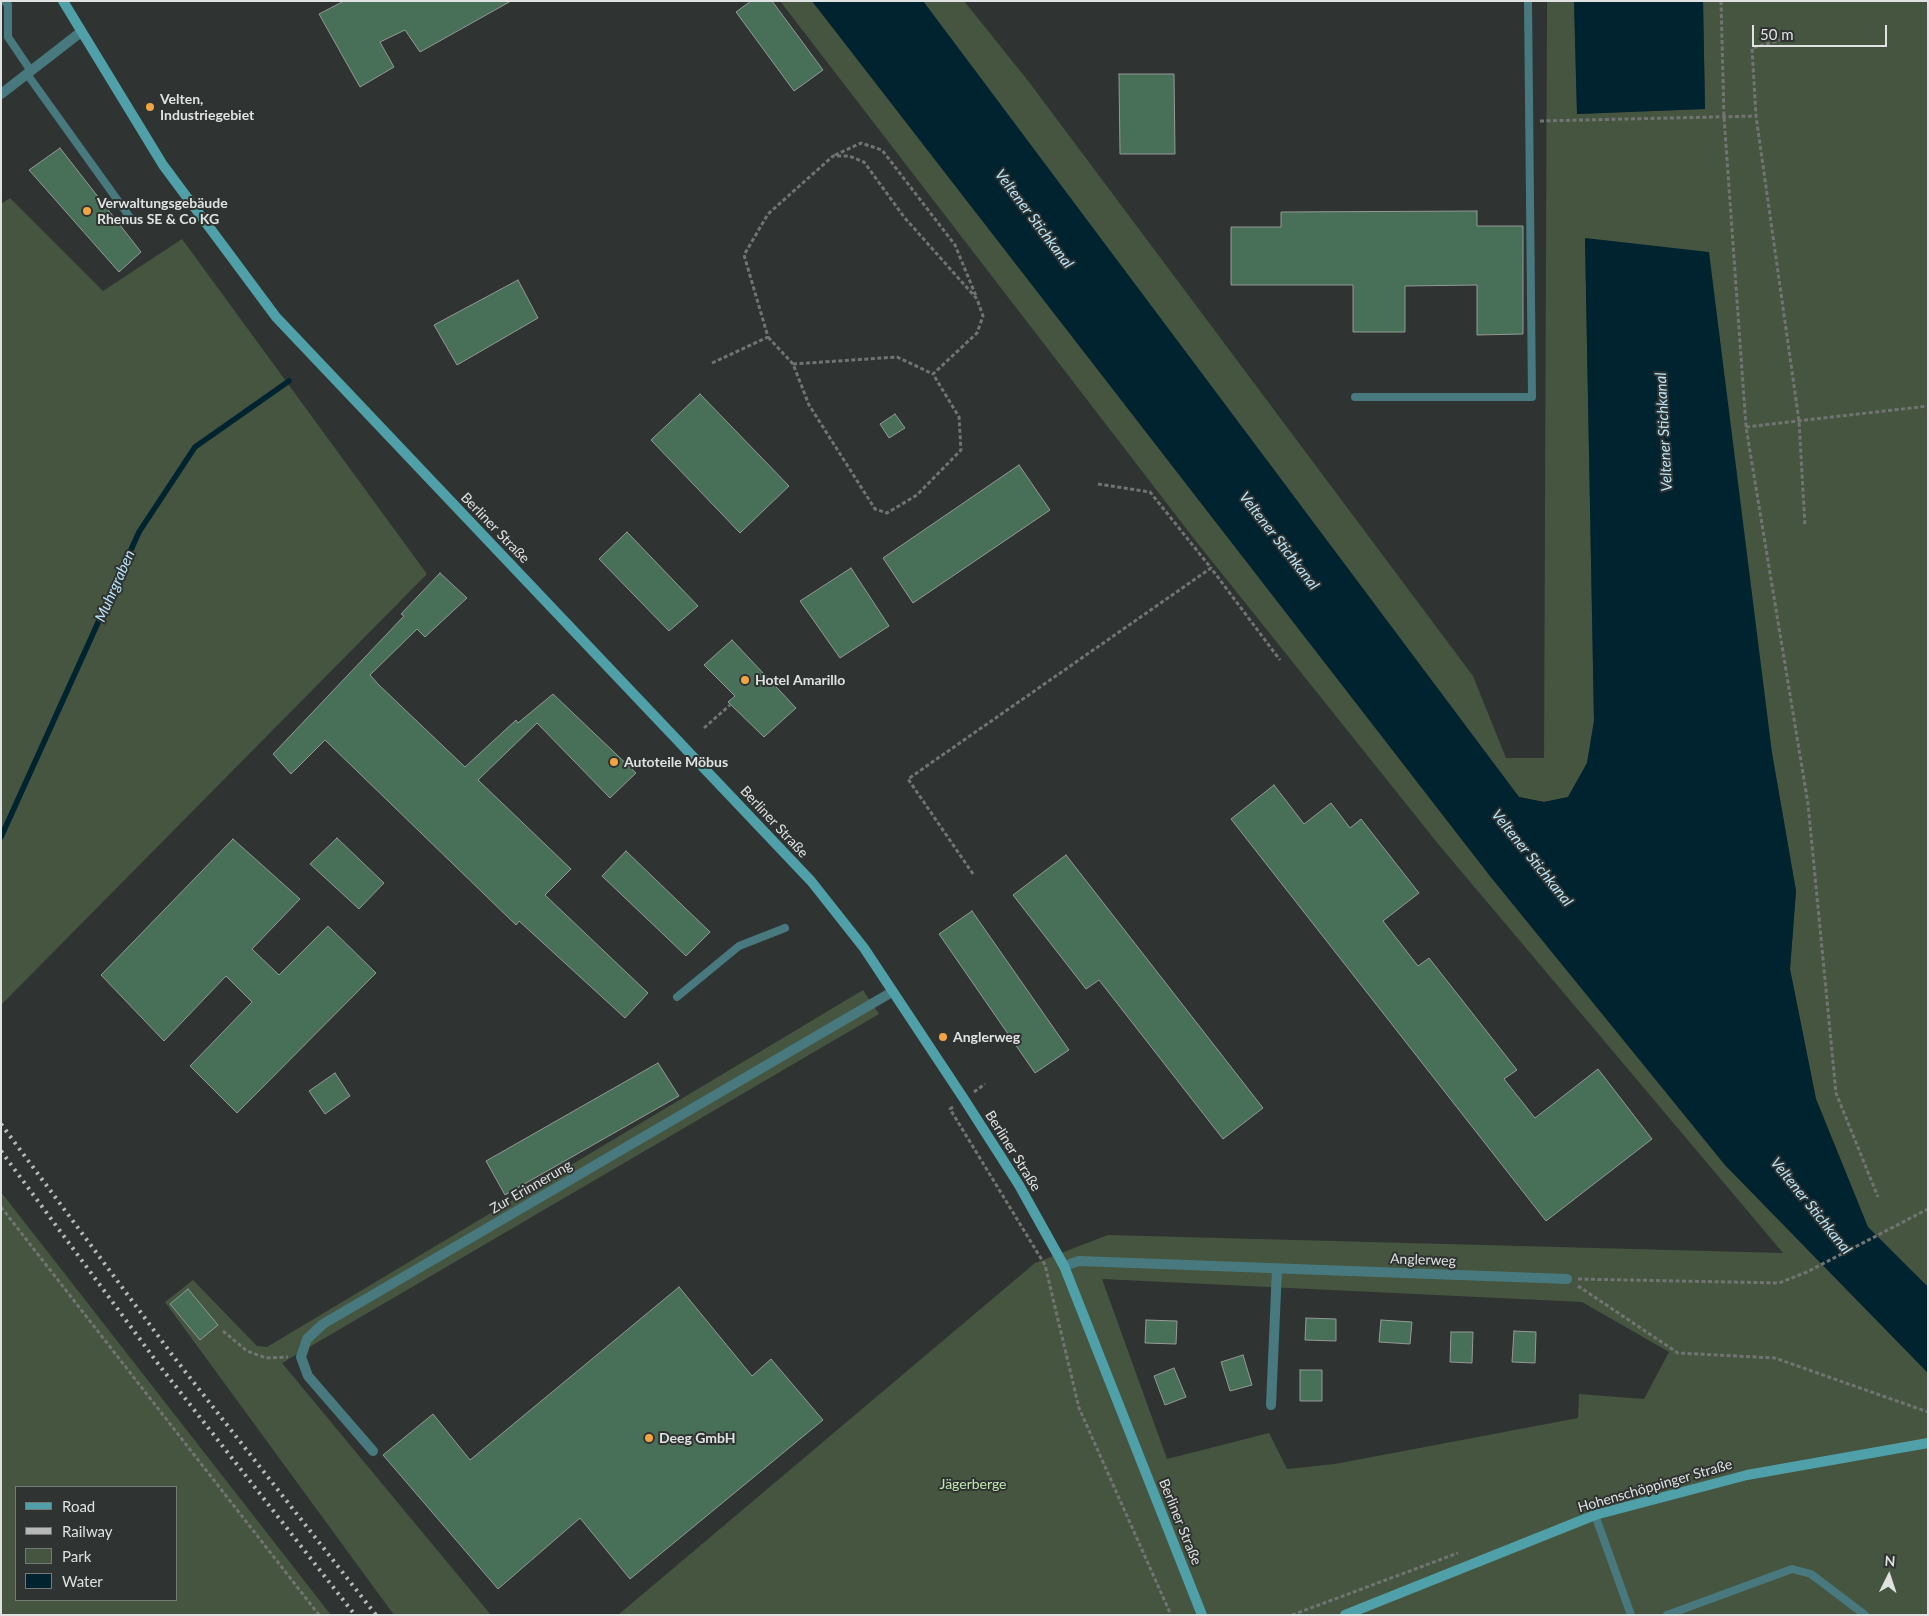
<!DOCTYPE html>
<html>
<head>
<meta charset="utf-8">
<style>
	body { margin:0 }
	#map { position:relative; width:1929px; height:1616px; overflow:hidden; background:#2f3332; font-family:Lato,sans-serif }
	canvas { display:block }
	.frame { position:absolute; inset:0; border:2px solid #dfe2e1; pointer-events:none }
	.legend { position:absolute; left:15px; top:1486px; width:162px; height:115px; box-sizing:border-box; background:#2f3332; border:1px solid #757978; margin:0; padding:6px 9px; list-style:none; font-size:15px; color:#dfe2e1 }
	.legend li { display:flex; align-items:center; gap:10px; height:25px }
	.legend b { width:25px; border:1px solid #757978 }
	.north { position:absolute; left:1864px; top:1551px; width:50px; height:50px; -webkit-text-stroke:4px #2f3332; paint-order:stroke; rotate:4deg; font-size:14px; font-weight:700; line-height:20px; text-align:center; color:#dfe2e1 }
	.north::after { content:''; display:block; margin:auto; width:18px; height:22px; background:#dfe2e1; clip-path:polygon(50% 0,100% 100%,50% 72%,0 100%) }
	.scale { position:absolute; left:1752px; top:25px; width:135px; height:22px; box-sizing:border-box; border:2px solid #dfe2e1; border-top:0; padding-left:6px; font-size:15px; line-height:18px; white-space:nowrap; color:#dfe2e1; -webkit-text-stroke:4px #2f3332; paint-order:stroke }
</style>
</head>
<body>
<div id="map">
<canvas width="1929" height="1616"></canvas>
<div class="frame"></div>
<ul class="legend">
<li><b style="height:6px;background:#4fa0a8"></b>Road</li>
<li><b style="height:6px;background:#b6b9b8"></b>Railway</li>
<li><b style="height:14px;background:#46553f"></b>Park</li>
<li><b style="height:14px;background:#002330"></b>Water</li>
</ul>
<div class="north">N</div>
<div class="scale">50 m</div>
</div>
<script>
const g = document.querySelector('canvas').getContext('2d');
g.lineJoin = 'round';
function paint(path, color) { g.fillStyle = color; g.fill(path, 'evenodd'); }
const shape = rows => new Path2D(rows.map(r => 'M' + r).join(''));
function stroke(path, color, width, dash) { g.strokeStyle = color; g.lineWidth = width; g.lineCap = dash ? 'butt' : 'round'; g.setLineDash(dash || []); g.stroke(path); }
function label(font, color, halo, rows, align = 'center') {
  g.font = font + ' Lato,sans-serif'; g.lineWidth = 4; g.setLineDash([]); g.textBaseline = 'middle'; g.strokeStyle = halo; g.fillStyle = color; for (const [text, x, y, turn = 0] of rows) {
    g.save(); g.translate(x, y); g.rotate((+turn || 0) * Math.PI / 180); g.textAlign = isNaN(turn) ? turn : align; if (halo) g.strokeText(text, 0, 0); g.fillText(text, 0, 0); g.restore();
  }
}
const green = shape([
	[780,1,812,1,1490,876,1725,1165,1928,1373,1928,1615,618,1615,1035,1263,1108,1235,1783,1253,1439,845,1195,540],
	[1102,1279,1582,1302,1669,1352,1644,1399,1579,1394,1578,1418,1335,1464,1287,1469,1269,1433,1167,1459],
	[923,1,964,1,1029,82,1473,676,1506,758,1544,758,1547,1,1574,1,1577,114,1705,109,1703,1,1928,1,1928,1287,1868,1228,1816,1099,1790,969,1796,891,1772,753,1585,238,1594,721,1587,763,1568,797,1544,802,1519,797],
	[10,198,103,291,182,239,427,574,1,1005,1,204],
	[863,990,879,1014,282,1363,491,1615,394,1615,165,1302,193,1280,257,1346,267,1347],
	[1,1192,331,1615,1,1615],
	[16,1487,176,1487,176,1600,16,1600]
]);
const water = shape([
	[812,1,923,1,1519,797,1544,802,1568,797,1587,763,1594,721,1585,238,1709,252,1772,753,1796,891,1790,969,1816,1099,1868,1227,1928,1287,1928,1373,1725,1165,1490,876],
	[1574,1,1703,1,1705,109,1577,114]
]);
const stream = shape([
	[1,837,139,532,195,447,289,381]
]);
const building = shape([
	[344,1,511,1,420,52,405,30,380,42,394,67,360,87,319,14,344,1],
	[751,1,772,1,823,70,794,91,736,12,751,1],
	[1119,74,1174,74,1175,154,1120,154,1119,74],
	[60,148,141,252,119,272,29,170,60,148],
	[1477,211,1477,226,1523,226,1523,334,1477,335,1477,285,1405,286,1405,332,1353,332,1353,285,1231,285,1231,227,1281,227,1281,212,1477,211],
	[518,280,538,318,457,365,434,325,518,280],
	[700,394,789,486,740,533,651,440,700,394],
	[895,414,905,428,889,438,880,424,895,414],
	[1019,465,1050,510,913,603,883,558,1019,465],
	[627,532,698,606,669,631,599,559,627,532],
	[851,568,889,626,840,658,800,601,851,568],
	[440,573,467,598,425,637,417,629,370,675,379,685,465,767,516,720,518,723,553,694,636,773,610,798,537,723,478,780,571,869,545,895,648,993,625,1018,519,921,516,925,325,740,291,774,273,754,404,616,401,614,440,573],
	[732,640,796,708,764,737,728,702,735,696,704,665,732,640],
	[1274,785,1304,824,1331,803,1350,828,1361,819,1419,893,1383,921,1418,966,1429,958,1517,1070,1504,1079,1535,1118,1598,1069,1652,1139,1546,1221,1231,819,1274,785],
	[337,838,384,883,359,909,310,864,337,838],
	[233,839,300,899,252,949,279,975,328,926,376,973,237,1113,190,1066,252,1002,226,976,164,1041,101,975,233,839],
	[626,851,710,932,686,956,602,876,626,851],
	[1066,855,1263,1108,1223,1139,1099,980,1086,989,1013,895,1066,855],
	[972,911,1069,1050,1035,1073,939,934,972,911],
	[658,1063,679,1096,505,1195,486,1161,658,1063],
	[335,1073,350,1096,325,1114,309,1091,335,1073],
	[679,1287,752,1376,771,1359,823,1420,630,1579,580,1518,498,1589,383,1455,433,1414,470,1460,679,1287],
	[188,1289,218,1325,200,1340,170,1304,188,1289],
	[1306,1318,1336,1319,1336,1341,1305,1340,1306,1318],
	[1146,1320,1177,1321,1176,1344,1145,1343,1146,1320],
	[1381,1320,1412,1322,1410,1344,1379,1342,1381,1320],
	[1514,1331,1536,1332,1535,1363,1512,1362,1514,1331],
	[1451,1332,1473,1332,1472,1363,1450,1362,1451,1332],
	[1243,1355,1252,1385,1230,1391,1221,1362,1243,1355],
	[1174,1368,1186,1397,1165,1405,1154,1376,1174,1368],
	[1300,1370,1322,1370,1322,1401,1300,1401,1300,1370]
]);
const path = shape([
	[1721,1,1724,117,1746,427,1808,804,1836,1093,1878,1197],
	[1795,36,1752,48,1756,116,1799,421,1805,526],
	[1540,121,1756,116],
	[835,155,861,143,882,150,955,245,976,296],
	[712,363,768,337,744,255,768,214,833,156,849,156,864,162,904,217,977,299,983,316,977,333,933,374,959,417,961,450,917,495,887,513,875,509,809,405,793,364,768,337],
	[793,364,897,357,933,374],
	[1746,427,1928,406],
	[1098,484,1150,492,1211,568],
	[704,728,730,705],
	[973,874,908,779,1211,568,1280,660],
	[974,1092,985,1084],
	[953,1107,950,1109,1045,1265,1079,1408,1171,1615],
	[1,1207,319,1615],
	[1578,1279,1779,1283,1807,1272,1928,1209],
	[1578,1286,1678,1353,1775,1358,1928,1412],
	[223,1331,247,1351,266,1358,288,1357],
	[1292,1615,1458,1553]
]);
const service = shape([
	[5,1,8,5,8,37,31,71],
	[27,74,129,216],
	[1355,397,1532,397,1528,1],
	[677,997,739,946,785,928],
	[1595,1515,1631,1615],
	[1667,1615,1792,1569,1811,1574,1865,1615]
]);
const minor = shape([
	[1,94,81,32],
	[1064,1266,1079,1261,1567,1279],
	[1271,1405,1277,1269],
	[373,1451,308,1376,301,1357,307,1339,323,1324,892,992]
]);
const secondary = shape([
	[63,1,163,165,276,317,811,881,864,948,964,1099,1019,1185,1064,1266,1202,1615],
	[1345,1615,1595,1515,1747,1475,1928,1443]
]);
const rail = shape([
	[1,1124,173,1356,376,1615],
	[1,1151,159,1365,355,1615]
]);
const markers = [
	[150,107,5,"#f3a442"],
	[87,211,5,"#f3a442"],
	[745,680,5,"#f3a442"],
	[614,762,5,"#f3a442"],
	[943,1037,5,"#f3a442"],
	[649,1438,5,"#f3a442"]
];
const poiNames = [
	["Velten,",160,99],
	["Industriegebiet",160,115],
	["Verwaltungsgebäude",97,203],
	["Rhenus SE & Co KG",97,219],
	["Hotel Amarillo",755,680],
	["Autoteile Möbus",624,762],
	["Anglerweg",953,1037],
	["Deeg GmbH",659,1438]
];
const streetNames = [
	["Berliner Straße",495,528,46],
	["Berliner Straße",774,822,47],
	["Berliner Straße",1013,1151,58],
	["Zur Erinnerung",531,1187,-30],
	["Anglerweg",1423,1260,2],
	["Hohenschöppinger Straße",1655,1486,-16],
	["Berliner Straße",1180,1522,68]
];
const parkNames = [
	["Jägerberge",973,1484]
];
const waterNames = [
	["Veltener Stichkanal",1034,219,53],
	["Veltener Stichkanal",1664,432,-93],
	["Veltener Stichkanal",1279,541,52],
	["Muhrgraben",115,586,-66],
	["Veltener Stichkanal",1532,858,51],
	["Veltener Stichkanal",1811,1206,51]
];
paint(green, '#46553f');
paint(water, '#002330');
stroke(stream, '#002330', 5.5);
paint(building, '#487059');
stroke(building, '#949996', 1);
stroke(path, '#717473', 3, [4, 2.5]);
stroke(service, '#48797e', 8);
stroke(minor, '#48797e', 10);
stroke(secondary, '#4fa0a8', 10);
stroke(rail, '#b6b9b8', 4, [2.5, 5]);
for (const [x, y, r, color] of markers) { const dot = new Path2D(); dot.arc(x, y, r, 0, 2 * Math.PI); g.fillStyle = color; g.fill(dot); stroke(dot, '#2f3332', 2); }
label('bold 14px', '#dfe2e1', '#2f3332', poiNames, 'left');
label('14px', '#dfe2e1', '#2f3332', streetNames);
label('14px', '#c1e9af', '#2f3332', parkNames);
label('italic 15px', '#b8e5f8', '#2f3332', waterNames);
</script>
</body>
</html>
